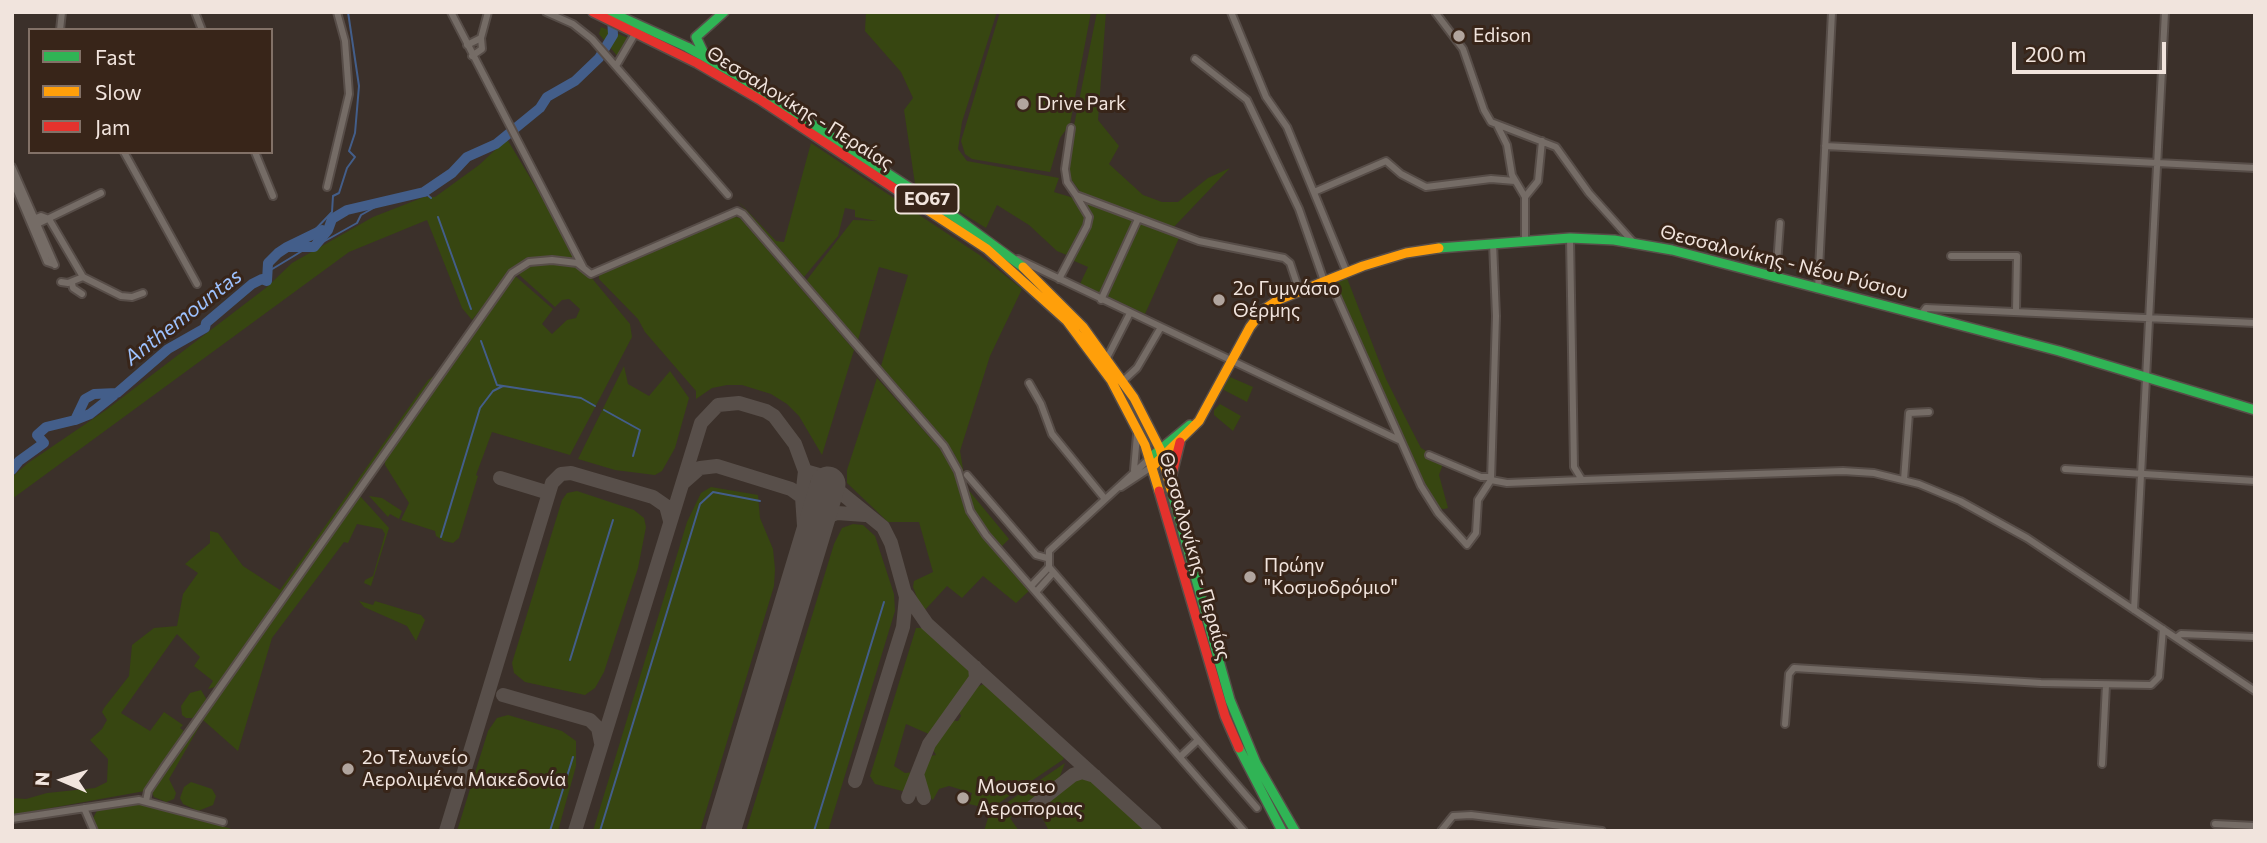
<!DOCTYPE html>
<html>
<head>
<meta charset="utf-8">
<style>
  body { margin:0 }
  #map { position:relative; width:2267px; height:843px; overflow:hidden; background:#3b302a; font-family:Commissioner,sans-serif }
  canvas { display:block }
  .frame { position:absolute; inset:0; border:14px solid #f1e4dd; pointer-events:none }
  .legend { position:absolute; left:28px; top:28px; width:245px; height:126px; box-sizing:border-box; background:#382519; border:2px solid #827167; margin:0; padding:9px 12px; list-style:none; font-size:21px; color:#f1e4dd }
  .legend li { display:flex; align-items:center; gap:14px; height:35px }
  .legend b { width:35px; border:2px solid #827167 }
  .north { position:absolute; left:28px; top:745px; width:70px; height:70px; -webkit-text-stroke:5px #382519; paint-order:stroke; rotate:273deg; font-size:19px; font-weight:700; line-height:28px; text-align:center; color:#f1e4dd }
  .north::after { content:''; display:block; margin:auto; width:24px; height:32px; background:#f1e4dd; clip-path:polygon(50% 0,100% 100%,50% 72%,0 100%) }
  .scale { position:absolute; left:2012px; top:42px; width:154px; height:32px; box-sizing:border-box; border:4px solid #f1e4dd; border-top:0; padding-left:9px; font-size:21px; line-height:24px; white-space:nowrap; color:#f1e4dd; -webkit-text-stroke:5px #382519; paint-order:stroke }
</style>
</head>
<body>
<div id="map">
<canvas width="2267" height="843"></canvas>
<div class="frame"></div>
<ul class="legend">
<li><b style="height:9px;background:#30b455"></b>Fast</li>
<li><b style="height:9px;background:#ff9f0a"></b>Slow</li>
<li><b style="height:9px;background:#e5322d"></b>Jam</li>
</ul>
<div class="north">N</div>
<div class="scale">200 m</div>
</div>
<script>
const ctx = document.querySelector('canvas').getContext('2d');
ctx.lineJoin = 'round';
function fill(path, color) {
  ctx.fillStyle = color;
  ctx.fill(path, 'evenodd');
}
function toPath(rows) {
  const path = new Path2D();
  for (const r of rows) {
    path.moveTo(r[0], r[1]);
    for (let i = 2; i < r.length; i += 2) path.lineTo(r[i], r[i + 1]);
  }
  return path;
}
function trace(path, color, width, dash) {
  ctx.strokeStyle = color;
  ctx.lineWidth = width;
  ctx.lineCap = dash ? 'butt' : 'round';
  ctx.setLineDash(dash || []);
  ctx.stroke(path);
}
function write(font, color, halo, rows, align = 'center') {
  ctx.font = font + ' Commissioner,sans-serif';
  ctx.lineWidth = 6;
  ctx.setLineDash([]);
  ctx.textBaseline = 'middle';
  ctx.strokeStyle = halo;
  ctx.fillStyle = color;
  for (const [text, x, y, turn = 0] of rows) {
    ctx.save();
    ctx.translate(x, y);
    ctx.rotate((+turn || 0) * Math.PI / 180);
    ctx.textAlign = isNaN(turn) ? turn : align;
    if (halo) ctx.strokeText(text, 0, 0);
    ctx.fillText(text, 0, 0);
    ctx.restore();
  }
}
fill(toPath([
  [866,12,997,12,962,122,958,149,967,161,1059,178,1054,192,1077,199,1087,217,1086,225,1069,256,1057,251,1029,225,997,205,986,228,915,184,904,110,913,98,901,72,865,31],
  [1000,12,1091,12,1070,124,1060,138,1050,172,972,159,965,154,961,141],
  [1097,12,1106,12,1098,120,1119,146,1109,164,1143,195,1162,202,1178,202,1208,178,1230,168,1171,230,1085,198,1070,178,1069,150],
  [601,27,628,38,619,58,599,34],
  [507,139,577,256,575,260,538,258,516,266,472,320,462,308,427,220,349,252,12,499,12,477,28,463,106,410,267,287,292,263,373,217,424,197,435,197,479,165],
  [811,143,981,256,1022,289,990,356,960,451,966,487,1009,539,1000,548,979,524,967,497,955,455,881,366,908,275,879,267,858,340,806,281,853,220,877,221,855,217,855,210,845,208,838,236,804,277,737,200,776,241,784,242],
  [1083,201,1137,221,1102,294,1080,284,1088,267,1072,260,1091,216],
  [731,216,740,218,854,350,822,455,799,416,787,404,771,394,742,385,727,385,712,388,696,399,696,391,645,332,638,319,599,279,599,274],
  [1141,221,1179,238,1145,314,1107,296],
  [543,262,563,263,585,270,630,324,632,337,570,455,492,432,476,475,478,476,459,538,453,543,444,541,436,536,435,531,401,520,409,503,385,465,385,458,513,274,553,309,542,324,552,334,567,320,576,318,580,309,569,299,562,300,555,307,516,272],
  [1347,278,1386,379,1405,417,1421,448,1426,451,1426,457,1443,464,1439,475,1448,508,1444,509,1437,508,1422,482,1336,290,1336,283],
  [624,366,628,384,649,396,670,371,689,398,675,448,662,471,655,475,615,470,578,459],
  [441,371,219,686,208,689,213,681,194,666,200,657,177,634,121,713,150,731,164,712,183,725,180,728,185,732,145,791,12,815,12,798,26,799,47,793,95,788,107,782,108,759,90,740,102,729,107,720,102,712,104,708,129,676,132,645,154,628,177,626,183,594,198,573,185,564,210,543,210,531,218,533,243,566,280,590,428,380],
  [1230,377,1253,387,1247,402,1222,389],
  [877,378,950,460,958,476,968,514,1030,590,1016,603,983,576,962,598,947,586,924,611,921,608,913,587,914,581,933,572,919,522,888,522,847,483,847,470],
  [1220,404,1241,416,1233,431,1214,415,1214,410],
  [711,487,758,495,760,518,773,549,775,569,774,586,700,831,593,831,687,522,701,493],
  [577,491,634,510,644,518,646,527,638,568,604,672,595,688,585,695,525,682,514,673,512,663,562,500,567,493],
  [360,496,389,528,371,586,364,583,365,580,373,576,385,534,382,529,357,524,348,543,344,542,272,638,238,751,203,720,169,779,176,793,174,799,166,802,154,797,151,791],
  [369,496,382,498,402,511,399,519,390,514,388,517],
  [853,524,863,525,875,536,894,594,895,611,828,831,746,831,834,544,842,528],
  [359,601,373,605,375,601,421,615,425,620,416,641,407,626,364,607],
  [916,628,924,628,974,672,931,735,906,724,894,766,905,773,915,772,906,792,875,784,870,776],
  [986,683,1058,748,1064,759,990,809,969,804,972,793,949,786,939,789,933,800,927,794,921,776,928,756,936,755,932,748,948,720,958,721,961,716,957,707,968,691],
  [201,690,207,700,197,718,186,718,182,715,181,706,190,693],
  [508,715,562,731,576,741,576,766,558,831,457,831,488,731,497,718],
  [1065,763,1058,781,1010,818,1019,831,984,831,988,818,996,810],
  [1080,777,1096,782,1149,831,1049,831,1042,817,1047,801],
  [191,782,212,789,216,796,213,805,198,811,183,804,180,798,184,787],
  [141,804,156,806,238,831,99,831,93,818,98,809]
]), '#374611');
trace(toPath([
  [424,192,431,198],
  [438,217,471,309],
  [310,235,332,212,333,196,339,193,347,168,355,157,349,151,355,133,359,86,348,12],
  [314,247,357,223,361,215,386,201],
  [269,271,307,248],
  [481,341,497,385,581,398,595,406],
  [604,410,640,430,633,456],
  [441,537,480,408,493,391,503,386],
  [570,660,613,520],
  [550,831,573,757],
  [600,831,700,504,713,492,760,501],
  [814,831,884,602]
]), '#435e8a', 2);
trace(toPath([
  [287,247,322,230],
  [75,420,90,414,114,395],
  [12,470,19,461,44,443,37,435,46,427,75,420,85,399,94,394,117,393,168,349,205,328,206,323,252,284,262,279,267,281,268,263,278,253,287,247,314,247,328,230,332,219,347,210,424,192,452,173,467,157,496,144,540,108,547,97,575,81,599,58,613,35,612,16]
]), '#435e8a', 10);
trace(toPath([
  [805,471,819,475,883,527,891,543,906,597,903,627,855,781],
  [500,478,549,493],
  [683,483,700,468,717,466,791,489,802,497],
  [814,530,824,518,837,513,865,515],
  [907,595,927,624,1155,831],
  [503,695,590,720,598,728,601,743],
  [917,774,924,798],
  [908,797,929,744,976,678,975,667],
  [1031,808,1073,775,1082,772,1095,776],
  [446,831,552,483,561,474,571,473,653,497,666,506,670,521],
  [575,831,701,423,718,405,739,403,766,411,774,416,795,444,805,471,802,497,805,540,802,569]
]), '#584f4a', 14);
trace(toPath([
  [723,831,828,484]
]), '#584f4a', 35);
const street = toPath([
  [195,12,202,30],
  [451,12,583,267],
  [546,12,573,24,592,39,728,195],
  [1231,12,1266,97,1287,127,1347,273],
  [1435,12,1463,49,1484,110,1491,122,1556,147,1589,193,1634,243],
  [60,30,62,12],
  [467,45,481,38,488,12],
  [472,56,482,49,481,38],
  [1195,59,1247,100,1299,209,1324,281],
  [616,66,636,32],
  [1498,127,1507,145,1512,175,1525,197,1525,242],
  [1071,128,1065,169,1067,182,1076,195,1199,241,1284,258,1290,263,1299,290],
  [1825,146,2255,168],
  [124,152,197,284],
  [255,152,273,196],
  [12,167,55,265],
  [12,179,47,262,53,264],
  [327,187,349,94,345,41,337,12],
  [1314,192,1386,161,1401,174,1426,187,1491,179,1515,181],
  [1525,197,1538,181,1542,141],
  [34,219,41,216,49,219,83,277],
  [37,224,101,193],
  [1570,238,1574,467,1582,480,1843,471,1874,473,1919,484,1960,501,2027,538,2255,691],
  [1951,256,2017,256,2016,311],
  [1018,259,1399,440],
  [1776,278,1780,223],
  [1059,279,1087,226,1089,217,1077,197],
  [1329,279,1421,486,1438,513,1467,545,1476,533,1478,500,1491,480,1496,316,1493,243],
  [61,282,68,283,83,277,121,296,132,297,143,293],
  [72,283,73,288,82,294],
  [1818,289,1832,12],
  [1101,300,1138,219],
  [1921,315,1926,308,2255,323],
  [1107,358,1130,313],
  [1123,381,1137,368,1161,327],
  [1029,383,1041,404,1052,434,1105,499],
  [1429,455,1481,477,1490,477],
  [1150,458,1049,551,1049,567,1257,808],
  [2065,469,2255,481],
  [1134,470,1137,435],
  [967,475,1036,555,1047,558],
  [1491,480,1507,483,1582,480],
  [1904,480,1909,413,1929,412],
  [1121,487,1153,466],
  [1031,586,1049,567],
  [1036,592,1053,573],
  [2134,610,2165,12],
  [2176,638,2181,634,2255,637],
  [1785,724,1789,674,1794,668,2041,683,2151,685,2159,677,2163,629],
  [1180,757,1197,741],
  [2102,764,2106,685],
  [146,801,148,791,165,766,512,273,529,262,552,260,577,263,591,274,737,211,743,214,944,446,958,471,970,511,986,535,1244,831],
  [84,808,94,831],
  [12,819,139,800,223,822],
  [2215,824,2255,826],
  [1441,831,1453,816,1471,815,1602,831]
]);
const fast = toPath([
  [610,12,687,47,740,77,956,218,1023,267],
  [705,56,696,37,724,12],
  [1439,248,1570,238,1614,240,1672,250,2059,351,2255,410],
  [1150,458,1190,425],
  [1171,490,1230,700,1256,763,1295,831],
  [1239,748,1282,831]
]);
const slow = toPath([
  [906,196,987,249,1067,321,1111,380,1145,445,1159,491],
  [1023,267,1083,327,1134,398,1160,449,1171,490],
  [1153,466,1199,421,1250,327,1263,310,1278,300,1363,266,1406,253,1439,248]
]);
const jam = toPath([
  [593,12,697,63,759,99,906,196],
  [1171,478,1180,442],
  [1159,491,1225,716,1239,748]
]);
trace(street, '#574d48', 10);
trace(fast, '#574d48', 12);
trace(slow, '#574d48', 12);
trace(jam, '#574d48', 12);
trace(street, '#756c66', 6);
trace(fast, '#30b455', 9);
trace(slow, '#ff9f0a', 9);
trace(jam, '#e5322d', 9);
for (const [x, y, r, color] of [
  [1459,36,7,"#b1a59e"],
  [1023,104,7,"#b1a59e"],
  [1219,300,7,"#b1a59e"],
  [1250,577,7,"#b1a59e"],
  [348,769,7,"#b1a59e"],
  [963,798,7,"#b1a59e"]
]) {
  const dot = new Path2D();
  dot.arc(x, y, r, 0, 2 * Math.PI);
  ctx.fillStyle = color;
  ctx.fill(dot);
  trace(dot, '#382519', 2.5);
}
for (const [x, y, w] of [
  [927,199,63]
]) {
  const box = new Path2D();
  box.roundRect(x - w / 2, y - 14.5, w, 29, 5);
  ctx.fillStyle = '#382519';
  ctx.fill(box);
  trace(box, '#f1e4dd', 2);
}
write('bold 18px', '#f1e4dd', null, [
  ["ΕΟ67",927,199]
]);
write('19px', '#f1e4dd', '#382519', [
  ["Edison",1473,36],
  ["Drive Park",1037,104],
  ["2ο Γυμνάσιο",1233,289],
  ["Θέρμης",1233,311],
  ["Πρώην",1264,566],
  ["\"Κοσμοδρόμιο\"",1264,588],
  ["2ο Τελωνείο",362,758],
  ["Αερολιμένα Μακεδονία",362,780],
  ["Μουσειο",977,787],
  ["Αεροποριας",977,809]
], 'left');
write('19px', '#f1e4dd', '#382519', [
  ["Θεσσαλονίκης - Περαίας",800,108,32],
  ["Θεσσαλονίκης - Νέου Ρύσιου",1784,262,14],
  ["Θεσσαλονίκης - Περαίας",1195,556,74]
]);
write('italic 21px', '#9dc1fd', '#382519', [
  ["Anthemountas",183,317,-38]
]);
</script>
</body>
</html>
